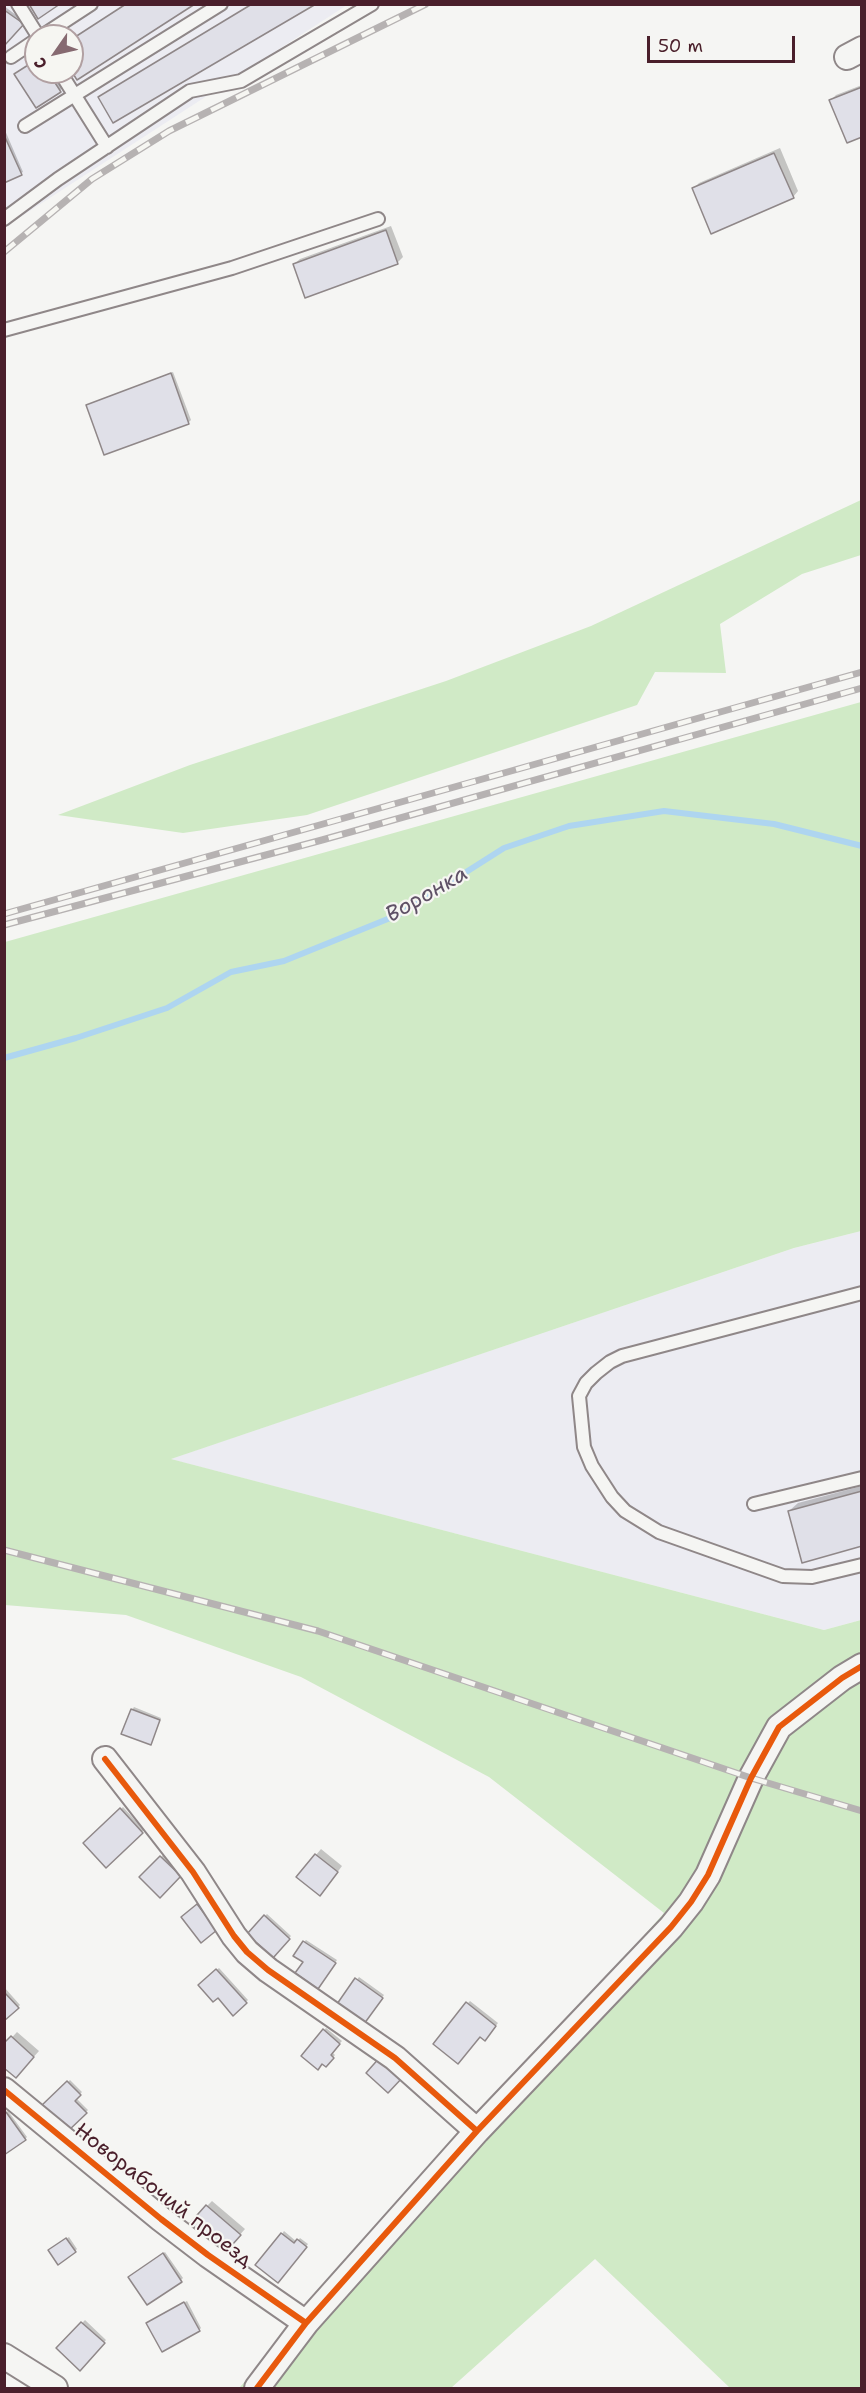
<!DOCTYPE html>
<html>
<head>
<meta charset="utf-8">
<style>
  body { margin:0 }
  #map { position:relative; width:866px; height:2393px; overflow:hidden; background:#f5f5f3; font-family:"Shantell Sans",sans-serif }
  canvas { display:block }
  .frame { position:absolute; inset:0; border:6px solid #4a1f2b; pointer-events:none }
  .north { position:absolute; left:24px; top:24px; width:60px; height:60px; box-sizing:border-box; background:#f6f6f2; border:2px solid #b1a0a2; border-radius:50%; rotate:236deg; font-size:16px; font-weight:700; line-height:24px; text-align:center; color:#4a1f2b }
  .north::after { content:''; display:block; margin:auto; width:21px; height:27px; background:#866a71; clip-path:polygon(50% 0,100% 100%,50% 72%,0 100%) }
  .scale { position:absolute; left:647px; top:36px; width:148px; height:27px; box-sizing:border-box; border:3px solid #4a1f2b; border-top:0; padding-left:8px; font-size:18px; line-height:21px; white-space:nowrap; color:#4a1f2b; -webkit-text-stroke:4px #f6f6f2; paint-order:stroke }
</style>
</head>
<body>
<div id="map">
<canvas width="866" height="2393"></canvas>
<div class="frame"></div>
<div class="north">С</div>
<div class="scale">50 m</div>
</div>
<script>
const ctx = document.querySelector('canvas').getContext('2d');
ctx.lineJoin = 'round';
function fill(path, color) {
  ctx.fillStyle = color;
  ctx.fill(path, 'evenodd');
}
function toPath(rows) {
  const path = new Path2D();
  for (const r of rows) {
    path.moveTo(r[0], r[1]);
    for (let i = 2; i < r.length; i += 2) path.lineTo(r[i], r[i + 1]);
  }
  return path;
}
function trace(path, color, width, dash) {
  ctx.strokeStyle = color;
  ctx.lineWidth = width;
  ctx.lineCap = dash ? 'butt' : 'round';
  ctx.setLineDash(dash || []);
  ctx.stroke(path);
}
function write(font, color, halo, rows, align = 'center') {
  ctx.font = font + ' "Shantell Sans",sans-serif';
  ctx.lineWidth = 4.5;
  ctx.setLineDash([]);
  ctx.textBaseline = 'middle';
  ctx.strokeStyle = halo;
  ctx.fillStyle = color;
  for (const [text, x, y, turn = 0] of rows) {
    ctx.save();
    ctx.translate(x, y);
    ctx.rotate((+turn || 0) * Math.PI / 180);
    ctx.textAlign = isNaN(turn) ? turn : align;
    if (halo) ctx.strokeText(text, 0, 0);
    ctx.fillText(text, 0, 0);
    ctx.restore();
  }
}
fill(toPath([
  [5,5,347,5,5,227],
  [36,36,72,36,72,72,36,72],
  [861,1231,861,1620,824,1630,170,1459,794,1248]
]), '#ececf2');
fill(toPath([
  [861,500,861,555,802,574,720,624,726,673,655,672,637,705,307,815,183,833,58,815,190,765,446,681,591,626],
  [861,702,861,1231,794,1248,171,1459,824,1630,861,1620,861,2388,730,2388,595,2259,451,2388,239,2388,327,2294,664,1913,489,1777,301,1677,126,1615,5,1605,5,942]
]), '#d0eac6');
fill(toPath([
  [4,6,24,21,4,44],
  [36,60,36,72,52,72,62,88,60,91,16,74],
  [862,85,862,136,831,100,836,95],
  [4,128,23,172,4,182],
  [780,148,798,191,793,197,693,189,699,183],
  [391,226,403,257,397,263,294,264,300,259],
  [173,372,191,420,188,423,87,405],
  [862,1486,862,1545,789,1511,798,1503],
  [134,1707,161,1718,151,1743,132,1710],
  [123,1807,144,1830,106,1865,85,1843],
  [321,1849,342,1866,325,1889,316,1855],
  [163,1855,182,1873,160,1896,141,1877],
  [200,1903,218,1927,185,1915],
  [267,1914,291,1936,273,1956,249,1933],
  [306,1940,337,1960,320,1985,304,1942],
  [219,1968,248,2000,233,2013,218,1996,200,1985],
  [359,1977,384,1995,366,2020,339,2004],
  [4,1987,20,2005,4,2019],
  [470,2001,498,2023,485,2039,480,2035,468,2003],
  [326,2028,342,2041,332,2052,335,2055,326,2065,303,2056],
  [17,2032,39,2051,21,2071,4,2046],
  [70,2080,82,2092,76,2098,88,2110,67,2130,44,2106],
  [8,2111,27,2137,25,2139,4,2114],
  [212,2201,245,2229,230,2246,207,2206],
  [284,2231,297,2242,300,2238,308,2244,280,2279,282,2234],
  [69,2237,77,2249,75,2251,52,2248],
  [165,2252,183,2278,181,2280,132,2275],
  [187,2301,201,2328,199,2330,150,2321],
  [85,2320,106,2340,80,2369,59,2348]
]), '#0003');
trace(toPath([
  [4,1058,76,1038,167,1008,231,972,284,961,400,914,504,848,569,826,664,811,774,824,862,846]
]), '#aed5f0', 6);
const building = toPath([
  [29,4,60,4,38,19,29,4],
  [126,4,195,4,77,80,72,72,72,39,126,4],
  [252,4,316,4,113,123,98,97,252,4],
  [4,10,24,24,4,46,4,10],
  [36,60,36,72,48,72,61,92,36,108,14,74,36,60],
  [862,87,862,137,847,143,829,100,862,87],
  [4,135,22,175,4,183,4,135],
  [774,153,794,198,711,234,692,188,774,153],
  [386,230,398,264,305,298,293,264,386,230],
  [171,373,189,424,104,455,86,405,171,373],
  [862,1491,862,1546,802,1563,788,1511,862,1491],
  [131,1709,160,1720,151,1745,121,1734,131,1709],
  [120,1808,143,1833,106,1868,83,1843,120,1808],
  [315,1854,338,1872,320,1896,296,1877,315,1854],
  [160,1856,181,1876,160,1898,139,1877,160,1856],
  [197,1904,217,1930,201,1943,181,1917,197,1904],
  [264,1915,290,1939,273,1958,247,1934,264,1915],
  [303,1941,336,1963,318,1989,295,1973,303,1962,293,1956,303,1941],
  [216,1969,247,2003,233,2016,218,1998,213,2002,198,1985,216,1969],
  [355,1978,383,1998,364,2024,337,2004,355,1978],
  [4,1992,19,2008,4,2021,4,1992],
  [466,2002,496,2026,485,2041,480,2037,458,2064,433,2044,466,2002],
  [323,2029,340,2044,331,2055,334,2058,326,2067,322,2064,318,2070,301,2056,323,2029],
  [11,2036,34,2057,16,2078,4,2068,4,2043,11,2036],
  [381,2056,403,2077,388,2093,366,2073,381,2056],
  [67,2081,81,2095,75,2101,87,2113,67,2132,41,2106,67,2081],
  [6,2112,26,2140,4,2155,4,2113,6,2112],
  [206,2205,241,2235,224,2254,190,2223,206,2205],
  [281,2233,294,2243,297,2239,307,2247,278,2283,255,2265,281,2233],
  [66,2238,76,2252,58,2265,48,2250,66,2238],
  [163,2253,182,2282,147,2305,128,2277,163,2253],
  [184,2302,200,2331,162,2352,146,2323,184,2302],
  [81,2322,105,2343,80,2371,56,2348,81,2322]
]);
fill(building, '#e0e0e8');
trace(building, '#8f8788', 1.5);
const service = toPath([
  [18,4,38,36],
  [42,36,91,4],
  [11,57,36,40],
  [60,72,107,147],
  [25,126,221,4],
  [4,219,58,179,190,91,241,81,372,4],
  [4,330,232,268,378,219],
  [862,1293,622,1356,610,1362,596,1373,586,1383,579,1396,584,1447,592,1466,612,1497,625,1511,659,1532,783,1576,812,1577,862,1565],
  [754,1504,862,1478]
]);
const minor = toPath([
  [847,57,862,49],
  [105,1759,193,1872,234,1936,247,1952,268,1970,395,2058,477,2131],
  [4,2090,161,2219,208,2255,306,2323],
  [4,2356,55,2388],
  [257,2388,306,2323,477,2131,671,1927,691,1902,708,1875,751,1778,779,1727,842,1678,862,1666]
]);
trace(service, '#8f8788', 16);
trace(minor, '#8f8788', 28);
trace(service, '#f5f5f3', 12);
trace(minor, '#f5f5f3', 24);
const rail = toPath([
  [4,252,92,179,169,131,426,4],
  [4,914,862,672],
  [4,925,322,840,862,688],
  [4,1550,318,1631,751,1778,862,1811]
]);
trace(rail, '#b6b2b2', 7);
trace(rail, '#f6f6f2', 4.5, [14]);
trace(toPath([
  [105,1759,193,1872,234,1936,247,1952,268,1970,395,2058,477,2131],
  [4,2090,161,2219,208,2255,306,2323],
  [257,2388,306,2323,477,2131,671,1927,691,1902,708,1875,751,1778,779,1727,842,1678,862,1666]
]), '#e8590c', 6);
write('21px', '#4a1f2b', '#f6f6f2', [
  ["Новорабочий проезд",163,2196,38]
]);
write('italic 22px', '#5f5166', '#f6f6f2', [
  ["Воронка",427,895,-30]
]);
</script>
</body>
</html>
